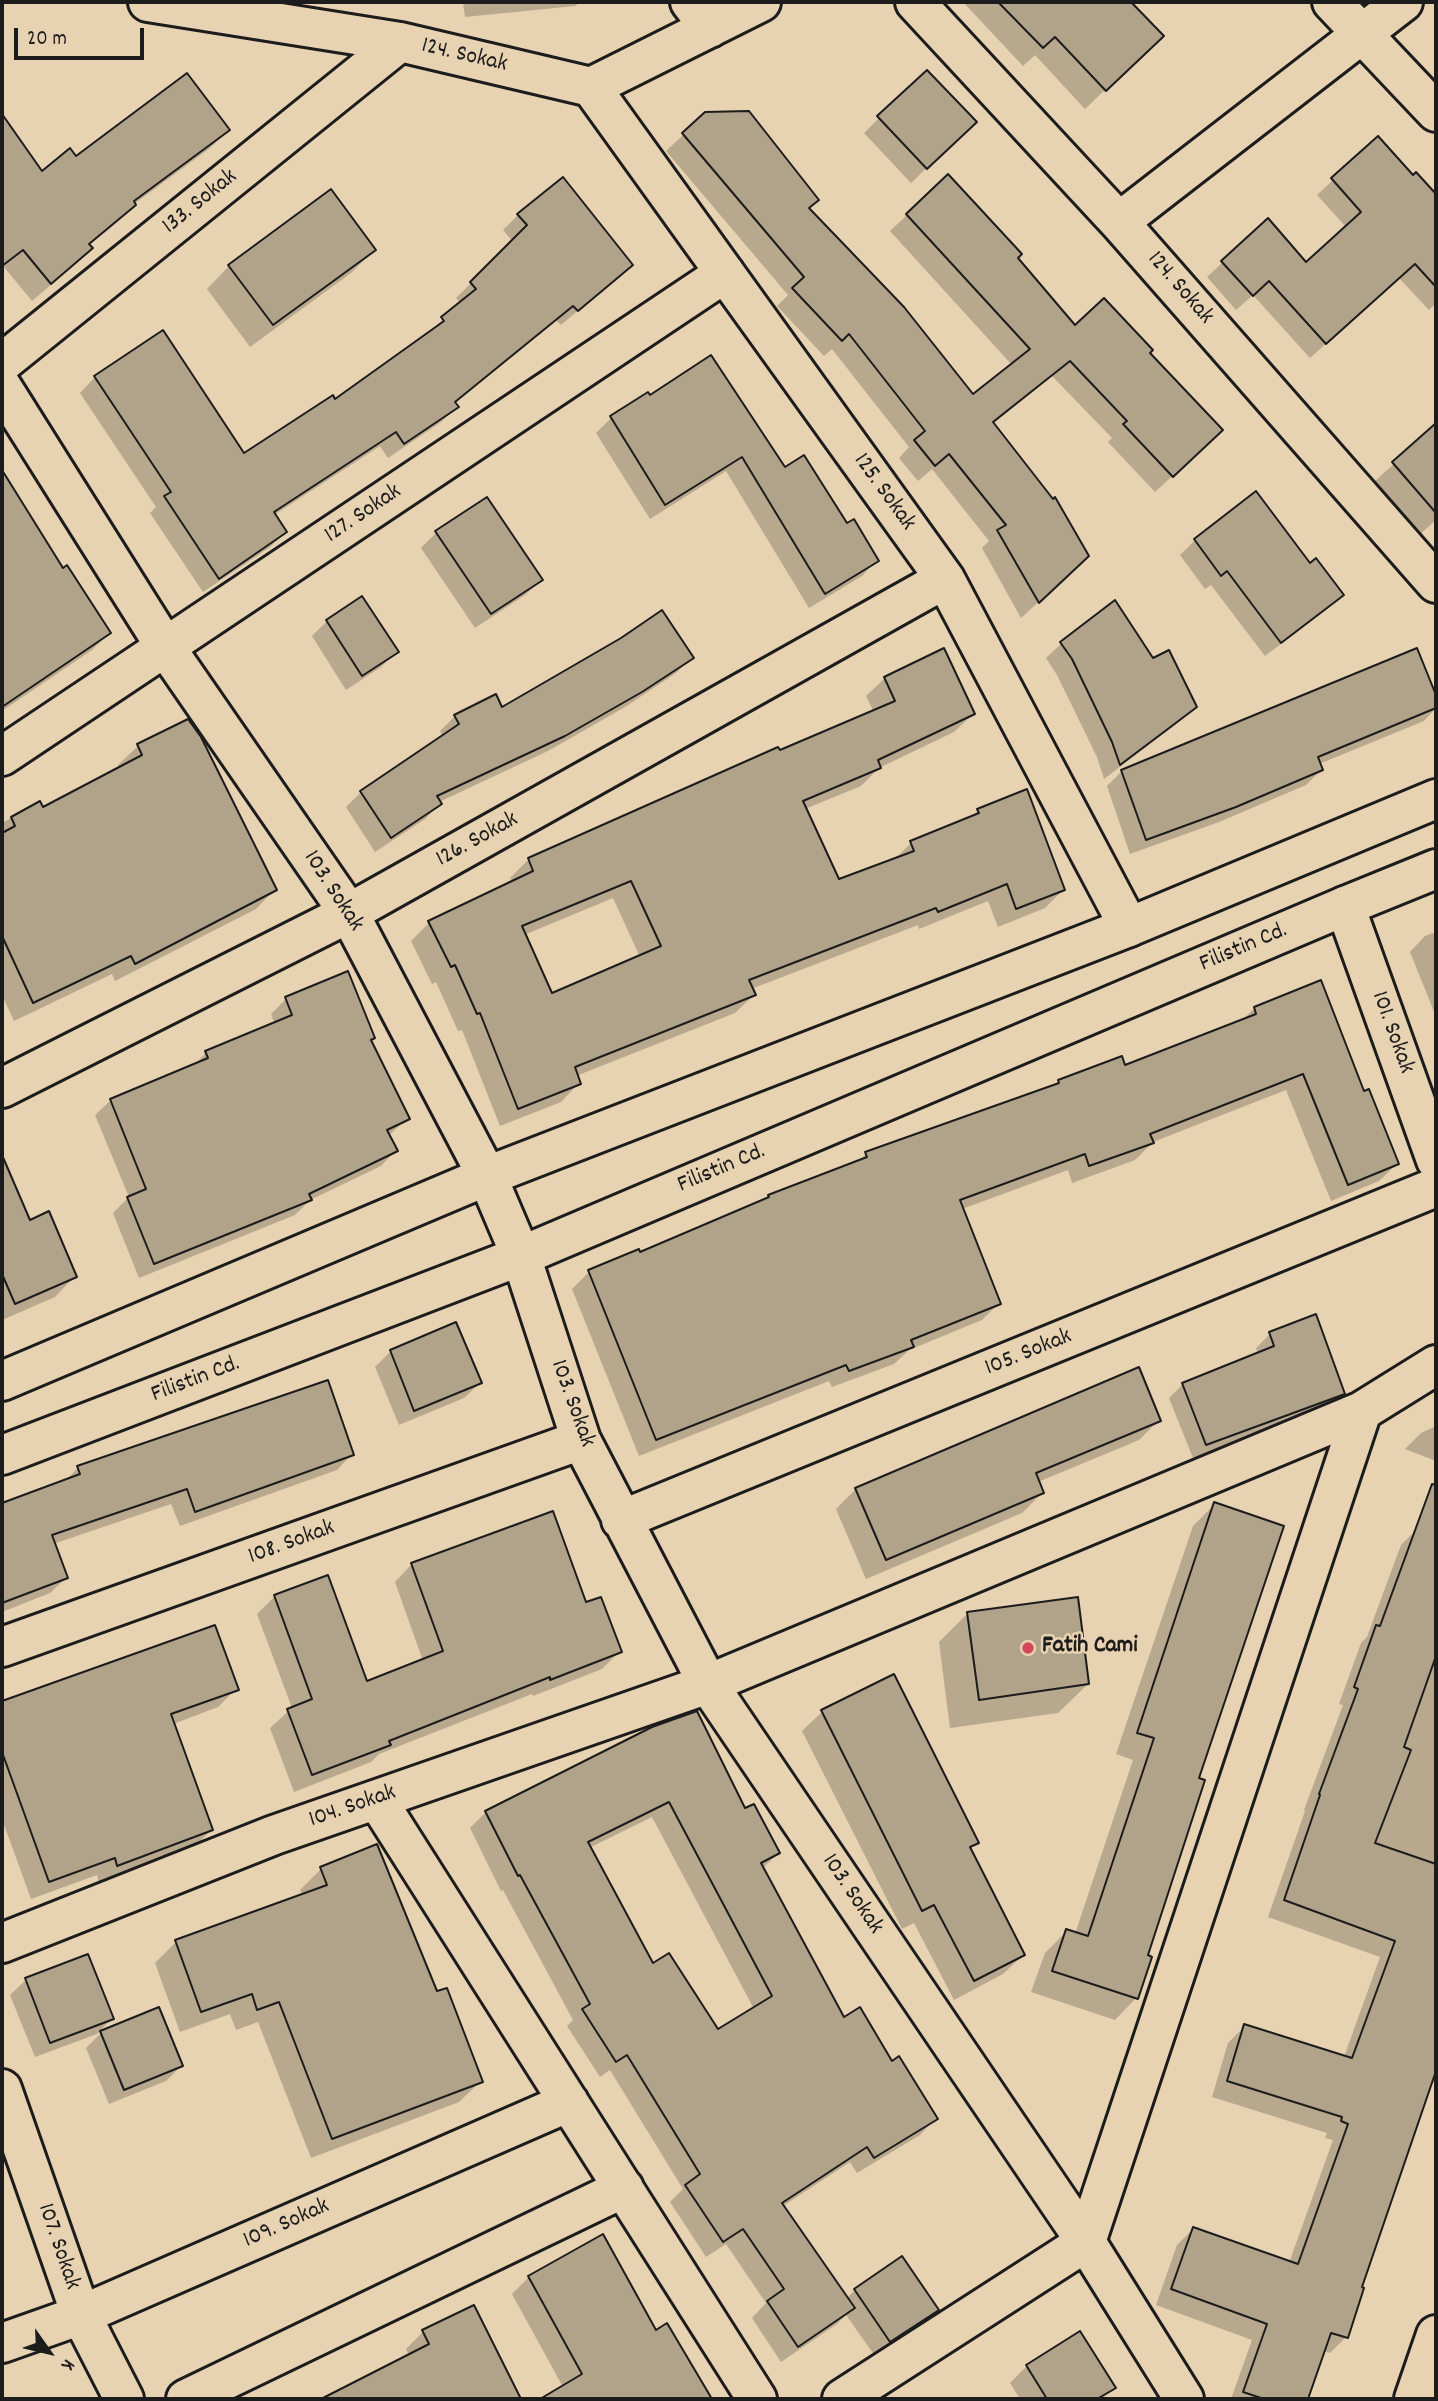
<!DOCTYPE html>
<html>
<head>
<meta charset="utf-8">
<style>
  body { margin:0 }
  #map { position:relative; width:1438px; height:2401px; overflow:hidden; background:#e7d2b1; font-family:Dekko,sans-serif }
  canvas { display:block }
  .frame { position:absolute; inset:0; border:4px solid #1c1c1c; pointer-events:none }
  .north { position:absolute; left:14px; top:2317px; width:70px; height:70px; -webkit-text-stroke:5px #e7d2b1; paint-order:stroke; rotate:124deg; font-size:19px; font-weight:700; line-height:28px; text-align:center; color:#1c1c1c }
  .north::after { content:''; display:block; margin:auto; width:24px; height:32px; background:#1c1c1c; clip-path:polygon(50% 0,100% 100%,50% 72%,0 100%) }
  .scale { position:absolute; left:14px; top:28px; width:130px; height:32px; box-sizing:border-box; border:4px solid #1c1c1c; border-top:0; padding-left:9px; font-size:21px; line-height:24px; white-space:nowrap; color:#1c1c1c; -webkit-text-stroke:5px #e7d2b1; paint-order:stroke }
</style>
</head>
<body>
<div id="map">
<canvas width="1438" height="2401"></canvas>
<div class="frame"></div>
<div class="north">K</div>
<div class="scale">20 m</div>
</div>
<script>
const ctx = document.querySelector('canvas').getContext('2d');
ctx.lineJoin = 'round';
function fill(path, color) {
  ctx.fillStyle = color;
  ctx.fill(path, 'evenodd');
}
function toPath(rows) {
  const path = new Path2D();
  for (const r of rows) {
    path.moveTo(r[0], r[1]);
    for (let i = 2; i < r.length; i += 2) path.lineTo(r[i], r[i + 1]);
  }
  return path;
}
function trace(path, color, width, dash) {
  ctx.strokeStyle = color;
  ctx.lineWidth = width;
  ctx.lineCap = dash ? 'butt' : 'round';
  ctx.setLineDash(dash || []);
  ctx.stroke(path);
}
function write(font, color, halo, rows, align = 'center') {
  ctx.font = font + ' Dekko,sans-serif';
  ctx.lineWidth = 5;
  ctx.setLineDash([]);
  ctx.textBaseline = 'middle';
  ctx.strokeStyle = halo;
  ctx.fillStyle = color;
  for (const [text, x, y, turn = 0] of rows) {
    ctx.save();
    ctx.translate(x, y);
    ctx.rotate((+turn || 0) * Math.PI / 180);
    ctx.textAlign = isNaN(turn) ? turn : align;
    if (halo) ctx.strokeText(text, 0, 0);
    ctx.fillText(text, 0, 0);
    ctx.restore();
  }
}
fill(toPath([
  [463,2,581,2,575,6,465,17],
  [963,2,1129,2,1161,36,1085,109,1035,55,1023,66],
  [706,114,817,200,808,209,973,396,1012,365,890,231,907,215,1016,258,1074,327,1148,353,1204,447,1155,492,1108,442,1112,438,1052,376,993,424,1070,573,1021,618,982,548,989,541,932,469,918,481,899,458,909,447,832,349,824,356,777,306,788,295,666,151],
  [2,117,42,173,76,158,228,130,210,148,134,204,116,223,89,245,91,248,73,266,32,301,4,267,2,269],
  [879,118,959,137,911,183,864,133],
  [1378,138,1412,178,1416,174,1436,197,1436,303,1429,310,1399,278,1310,358,1253,295,1236,310,1207,277,1267,221,1306,264,1346,227,1317,195],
  [518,215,631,265,561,325,556,320,454,403,457,407,441,422,388,458,380,446,274,515,285,532,270,547,203,592,150,513,156,507,80,393,95,377,244,456,334,401,427,334,461,303,456,298,513,242,503,230],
  [374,250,351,273,250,347,207,289,229,266],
  [647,395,785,469,847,525,877,560,862,576,809,608,726,471,650,519,596,433,611,418],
  [1436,426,1436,520,1419,535,1374,482],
  [2,474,63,570,109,633,92,650,2,711],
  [436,533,541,580,525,595,475,628,421,548],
  [1195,540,1309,565,1341,595,1326,610,1265,656,1211,585,1205,589,1180,555],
  [327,621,396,652,381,667,346,690,312,636],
  [1062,643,1152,660,1195,706,1179,722,1104,779,1097,757,1057,675,1046,658],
  [1416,650,1436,700,1436,708,1424,721,1319,764,1321,770,1306,785,1219,822,1130,854,1107,786,1122,771],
  [691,658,676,673,625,707,548,751,439,802,440,804,425,819,375,852,346,807,361,792,443,737,440,731,455,716,501,709],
  [885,678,973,714,954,732,879,768,861,786,805,809,838,882,893,861,911,843,970,819,978,810,1063,890,1045,908,998,927,988,901,919,929,918,925,751,989,754,995,735,1013,576,1076,579,1083,561,1102,500,1126,462,1030,458,1031,436,982,432,984,411,941,429,923,513,883,510,878,529,859,874,712,866,696],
  [613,898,640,957,551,995,524,935],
  [188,721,275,889,256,909,115,981,112,974,14,1021,2,995,2,823,39,803,43,809,120,769,118,765,138,746],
  [1436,932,1436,1014,1435,1014,1410,952,1425,936],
  [286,999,369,1041,408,1118,388,1136,396,1150,381,1166,310,1200,295,1215,139,1278,113,1213,129,1197,95,1115,111,1100,193,1066,206,1053,275,1024,271,1014],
  [1255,1008,1363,1094,1397,1164,1379,1181,1331,1201,1286,1090,1153,1142,1135,1160,1072,1183,1068,1170,962,1209,999,1303,982,1320,909,1350,894,1364,832,1387,829,1381,639,1456,572,1289,589,1272,639,1254,764,1201,769,1196,858,1162,866,1154,1054,1086,1059,1081,1124,1067,1241,1021],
  [2,1159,29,1222,75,1276,55,1297,2,1320],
  [1315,1317,1343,1393,1329,1407,1193,1458,1169,1398,1183,1384,1258,1354,1256,1348,1270,1334],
  [391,1351,480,1383,464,1398,399,1425,375,1367],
  [1159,1420,1139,1440,1038,1482,1042,1493,1022,1513,866,1579,836,1509,856,1489],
  [1436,1426,1436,1461,1405,1449,1421,1433],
  [352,1454,337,1470,180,1526,171,1504,53,1544,66,1578,50,1593,2,1612,2,1504,65,1481,78,1468],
  [1215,1504,1197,1779,1146,1956,1136,1998,1115,2020,1031,1992,1045,1953,1067,1931,1075,1934,1133,1760,1116,1754,1193,1526],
  [1417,1529,1436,1536,1436,2053,1391,2194,1394,2195,1360,2289,1346,2337,1330,2353,1323,2351,1306,2399,1231,2399,1252,2340,1156,2305,1177,2245,1193,2229,1289,2263,1333,2140,1325,2138,1327,2133,1212,2097,1228,2043,1245,2026,1344,2057,1380,1957,1268,1917,1305,1811,1304,1810,1343,1705,1339,1704,1361,1643,1367,1637,1401,1545],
  [412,1564,585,1605,620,1651,602,1669,533,1696,532,1694,379,1754,371,1762,294,1792,270,1728,292,1708,257,1614,275,1596,366,1683,423,1661,395,1582],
  [968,1613,1088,1684,1058,1713,950,1728,939,1642],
  [214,1628,236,1689,218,1707,173,1724,211,1830,193,1848,99,1883,97,1875,31,1899,2,1819,2,1703],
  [822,1712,977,1842,969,1850,1023,1955,1003,1974,954,2000,914,1923,902,1929,802,1731],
  [653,1728,745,1810,778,1853,763,1868,843,2019,891,2063,936,2118,920,2135,857,2173,850,2162,783,2206,846,2299,855,2290,901,2259,937,2310,922,2325,875,2356,846,2315,837,2324,781,2362,752,2318,766,2303,726,2244,706,2257,670,2202,683,2189,610,2070,600,2077,567,2026,573,2020,503,1890,501,1891,470,1828,486,1812],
  [652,1817,754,2009,718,2031,653,1966,589,1848],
  [321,1869,436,1993,481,2081,459,2102,311,2158,258,2022,236,2030,230,2014,180,2032,155,1963,176,1942,303,1896,300,1890],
  [87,1956,112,2018,97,2034,35,2057,10,1995,26,1980],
  [101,2033,181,2066,166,2081,109,2104,86,2048],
  [529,2277,655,2332,667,2326,710,2399,543,2399,563,2387,512,2294],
  [473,2307,519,2399,325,2399,409,2356,406,2349,423,2332],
  [1027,2366,1114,2387,1104,2397,1106,2399,1020,2399,1010,2383]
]), '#0003');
const building = toPath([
  [998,2,1131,2,1164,36,1106,91,1055,37,1043,48,998,2],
  [927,70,977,122,927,169,877,116,927,70],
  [187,73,230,130,134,201,136,205,89,244,93,248,51,284,23,250,2,266,2,114,42,171,70,148,76,156,187,73],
  [749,111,819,200,809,208,904,307,973,394,1030,349,906,214,948,174,1022,254,1018,258,1075,325,1104,298,1153,350,1150,353,1223,430,1173,477,1123,424,1127,421,1070,361,993,422,1053,499,1055,497,1089,556,1039,603,997,530,1006,525,949,454,935,466,914,440,925,431,849,334,842,341,792,288,804,277,682,133,705,112,749,111],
  [1378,136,1413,175,1416,172,1436,194,1436,287,1415,264,1326,344,1269,281,1253,296,1221,261,1268,218,1306,262,1361,212,1331,178,1378,136],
  [563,177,633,265,578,311,573,306,455,402,459,407,404,444,396,432,274,512,287,532,219,579,164,496,171,492,94,376,163,330,244,453,333,395,335,399,444,321,441,317,476,289,470,282,527,225,517,214,563,177],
  [331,189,376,250,273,325,228,265,331,189],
  [711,355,785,467,804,455,847,523,854,519,879,561,825,594,742,457,665,505,610,416,648,392,650,395,711,355],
  [1436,423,1436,513,1392,462,1436,423],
  [2,470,63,568,67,565,111,633,2,707,2,470],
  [1256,491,1310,563,1316,558,1344,595,1281,643,1227,571,1221,576,1194,539,1256,491],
  [487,497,543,580,491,614,435,531,487,497],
  [362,596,399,652,362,676,326,620,362,596],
  [1115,600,1153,658,1169,650,1197,707,1120,765,1112,742,1072,659,1060,642,1115,600],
  [662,610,694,658,642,692,565,736,437,796,442,804,391,838,360,791,459,724,454,715,496,694,502,707,621,638,662,610],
  [944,648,975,714,878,760,881,768,803,801,839,879,914,851,910,841,979,813,977,809,1027,789,1065,890,1016,909,1007,884,938,912,936,908,749,980,756,995,575,1067,581,1084,518,1109,480,1013,477,1014,455,965,451,967,428,921,533,871,528,858,778,747,780,750,895,701,884,677,944,648],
  [631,881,661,946,552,993,522,926,631,881],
  [1417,648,1436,695,1436,708,1318,757,1323,770,1236,807,1146,840,1121,770,1417,648],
  [188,719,201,737,277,890,135,964,131,956,33,1003,2,936,2,833,15,826,11,817,40,801,43,807,142,755,137,744,188,719],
  [348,971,375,1038,371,1040,410,1119,387,1130,398,1151,309,1194,312,1200,154,1264,127,1197,146,1189,110,1099,208,1058,205,1051,292,1015,285,997,348,971],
  [1321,980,1364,1091,1369,1089,1399,1164,1348,1185,1303,1074,1150,1134,1154,1143,1089,1166,1085,1154,960,1200,1001,1304,911,1340,914,1347,849,1371,846,1365,656,1440,588,1270,639,1249,640,1252,769,1197,768,1195,867,1157,865,1152,1059,1083,1058,1080,1122,1056,1125,1065,1256,1014,1254,1007,1321,980],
  [2,1155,30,1220,49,1211,77,1277,15,1304,2,1274,2,1155],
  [1316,1314,1345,1394,1206,1445,1182,1383,1274,1346,1269,1332,1316,1314],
  [456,1322,482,1383,414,1411,390,1350,456,1322],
  [1139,1367,1161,1421,1036,1473,1044,1493,886,1560,855,1488,1139,1367],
  [328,1380,354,1455,195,1512,187,1489,52,1535,68,1578,2,1603,2,1503,80,1474,77,1466,328,1380],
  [1432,1484,1436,1485,1436,1656,1404,1747,1411,1750,1375,1843,1436,1864,1436,2071,1362,2287,1364,2288,1348,2338,1331,2333,1308,2399,1264,2399,1243,2392,1267,2324,1171,2289,1193,2227,1298,2264,1348,2124,1341,2121,1342,2117,1227,2081,1244,2024,1352,2058,1395,1941,1284,1900,1320,1795,1319,1794,1358,1689,1354,1687,1376,1625,1380,1626,1432,1484],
  [1214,1502,1284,1526,1199,1778,1205,1780,1148,1955,1152,1957,1138,1999,1052,1971,1066,1929,1088,1936,1154,1738,1137,1733,1214,1502],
  [553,1511,586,1602,601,1597,622,1652,550,1680,550,1677,389,1741,391,1745,312,1775,287,1709,312,1699,274,1595,328,1575,367,1681,443,1651,411,1563,553,1511],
  [1078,1597,1089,1684,979,1700,967,1612,1078,1597],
  [215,1625,239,1690,171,1714,213,1830,117,1866,115,1858,49,1882,2,1752,2,1701,215,1625],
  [894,1674,979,1843,970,1847,1025,1955,974,1981,934,1905,922,1911,821,1710,894,1674],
  [697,1711,745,1808,754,1804,780,1853,761,1863,844,2017,860,2007,892,2061,899,2056,938,2119,874,2158,867,2147,782,2203,855,2308,798,2347,767,2301,784,2289,743,2229,723,2242,685,2185,700,2174,627,2055,616,2062,582,2009,590,2004,520,1875,518,1876,485,1811,652,1727,697,1711],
  [669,1802,772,1996,718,2029,669,1953,653,1963,588,1842,669,1802],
  [377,1844,437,1991,447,1988,483,2082,332,2139,279,2002,257,2010,252,1994,201,2012,175,1940,327,1885,320,1867,377,1844],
  [88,1954,114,2019,50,2043,25,1978,88,1954],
  [159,2007,183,2066,124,2090,100,2031,159,2007],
  [603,2234,656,2330,667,2323,712,2399,540,2399,582,2374,528,2276,603,2234],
  [902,2256,939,2310,890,2342,854,2289,902,2256],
  [474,2305,521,2399,321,2399,429,2344,422,2330,474,2305],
  [1080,2331,1116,2388,1097,2399,1047,2399,1026,2365,1080,2331]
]);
fill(building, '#b1a28a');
trace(building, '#1c1c1c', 2);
const minor = toPath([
  [148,2,400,42,591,87,761,2],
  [690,2,710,28],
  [915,2,1119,222,1436,583],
  [1332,2,1436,112],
  [591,87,945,579,1129,927],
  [1119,222,1403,2],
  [2,363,400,42],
  [2,387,166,648,349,913,487,1176,521,1256,581,1440,708,1684,1086,2242,1184,2399],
  [2,756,725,273],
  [1345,906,1436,1160],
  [2,1088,349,913,945,579],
  [621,1520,1436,1187],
  [2,1647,581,1440],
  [377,1800,757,2399],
  [2,1943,274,1835,708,1684,1362,1411,1436,1365],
  [2,2089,81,2315,124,2399],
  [2,2343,81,2315,569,2102],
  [186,2399,624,2188],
  [842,2399,1086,2242,1362,1411]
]);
const secondary = toPath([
  [2,1381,487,1176,1129,927,1436,799],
  [2,1455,521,1256,1345,906,1436,869],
  [1414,2399,1436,2335]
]);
trace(minor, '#1c1c1c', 44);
trace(secondary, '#1c1c1c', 44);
trace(minor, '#e7d2b1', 38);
trace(secondary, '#e7d2b1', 38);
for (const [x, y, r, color] of [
  [1028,1648,7,"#d1495b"]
]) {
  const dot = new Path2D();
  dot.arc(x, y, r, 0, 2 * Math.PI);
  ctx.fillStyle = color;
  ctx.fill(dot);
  trace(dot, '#e7d2b1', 2.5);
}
write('24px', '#1c1c1c', '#e7d2b1', [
  ["124. Sokak",464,57,13],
  ["133. Sokak",201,203,-39],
  ["124. Sokak",1179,289,49],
  ["125. Sokak",883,493,54],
  ["127. Sokak",364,515,-34],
  ["126. Sokak",478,841,-29],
  ["103. Sokak",332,892,57],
  ["Filistin Cd.",1244,949,-23],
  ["101. Sokak",1391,1033,70],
  ["Filistin Cd.",722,1170,-23],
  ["105. Sokak",1029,1354,-22],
  ["Filistin Cd.",196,1381,-21],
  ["103. Sokak",571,1404,70],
  ["108. Sokak",292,1544,-20],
  ["104. Sokak",353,1808,-19],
  ["103. Sokak",851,1895,56],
  ["109. Sokak",287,2225,-24],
  ["107. Sokak",57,2247,71]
]);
write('bold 24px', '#1c1c1c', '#e7d2b1', [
  ["Fatih Cami",1042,1648]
], 'left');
</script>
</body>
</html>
